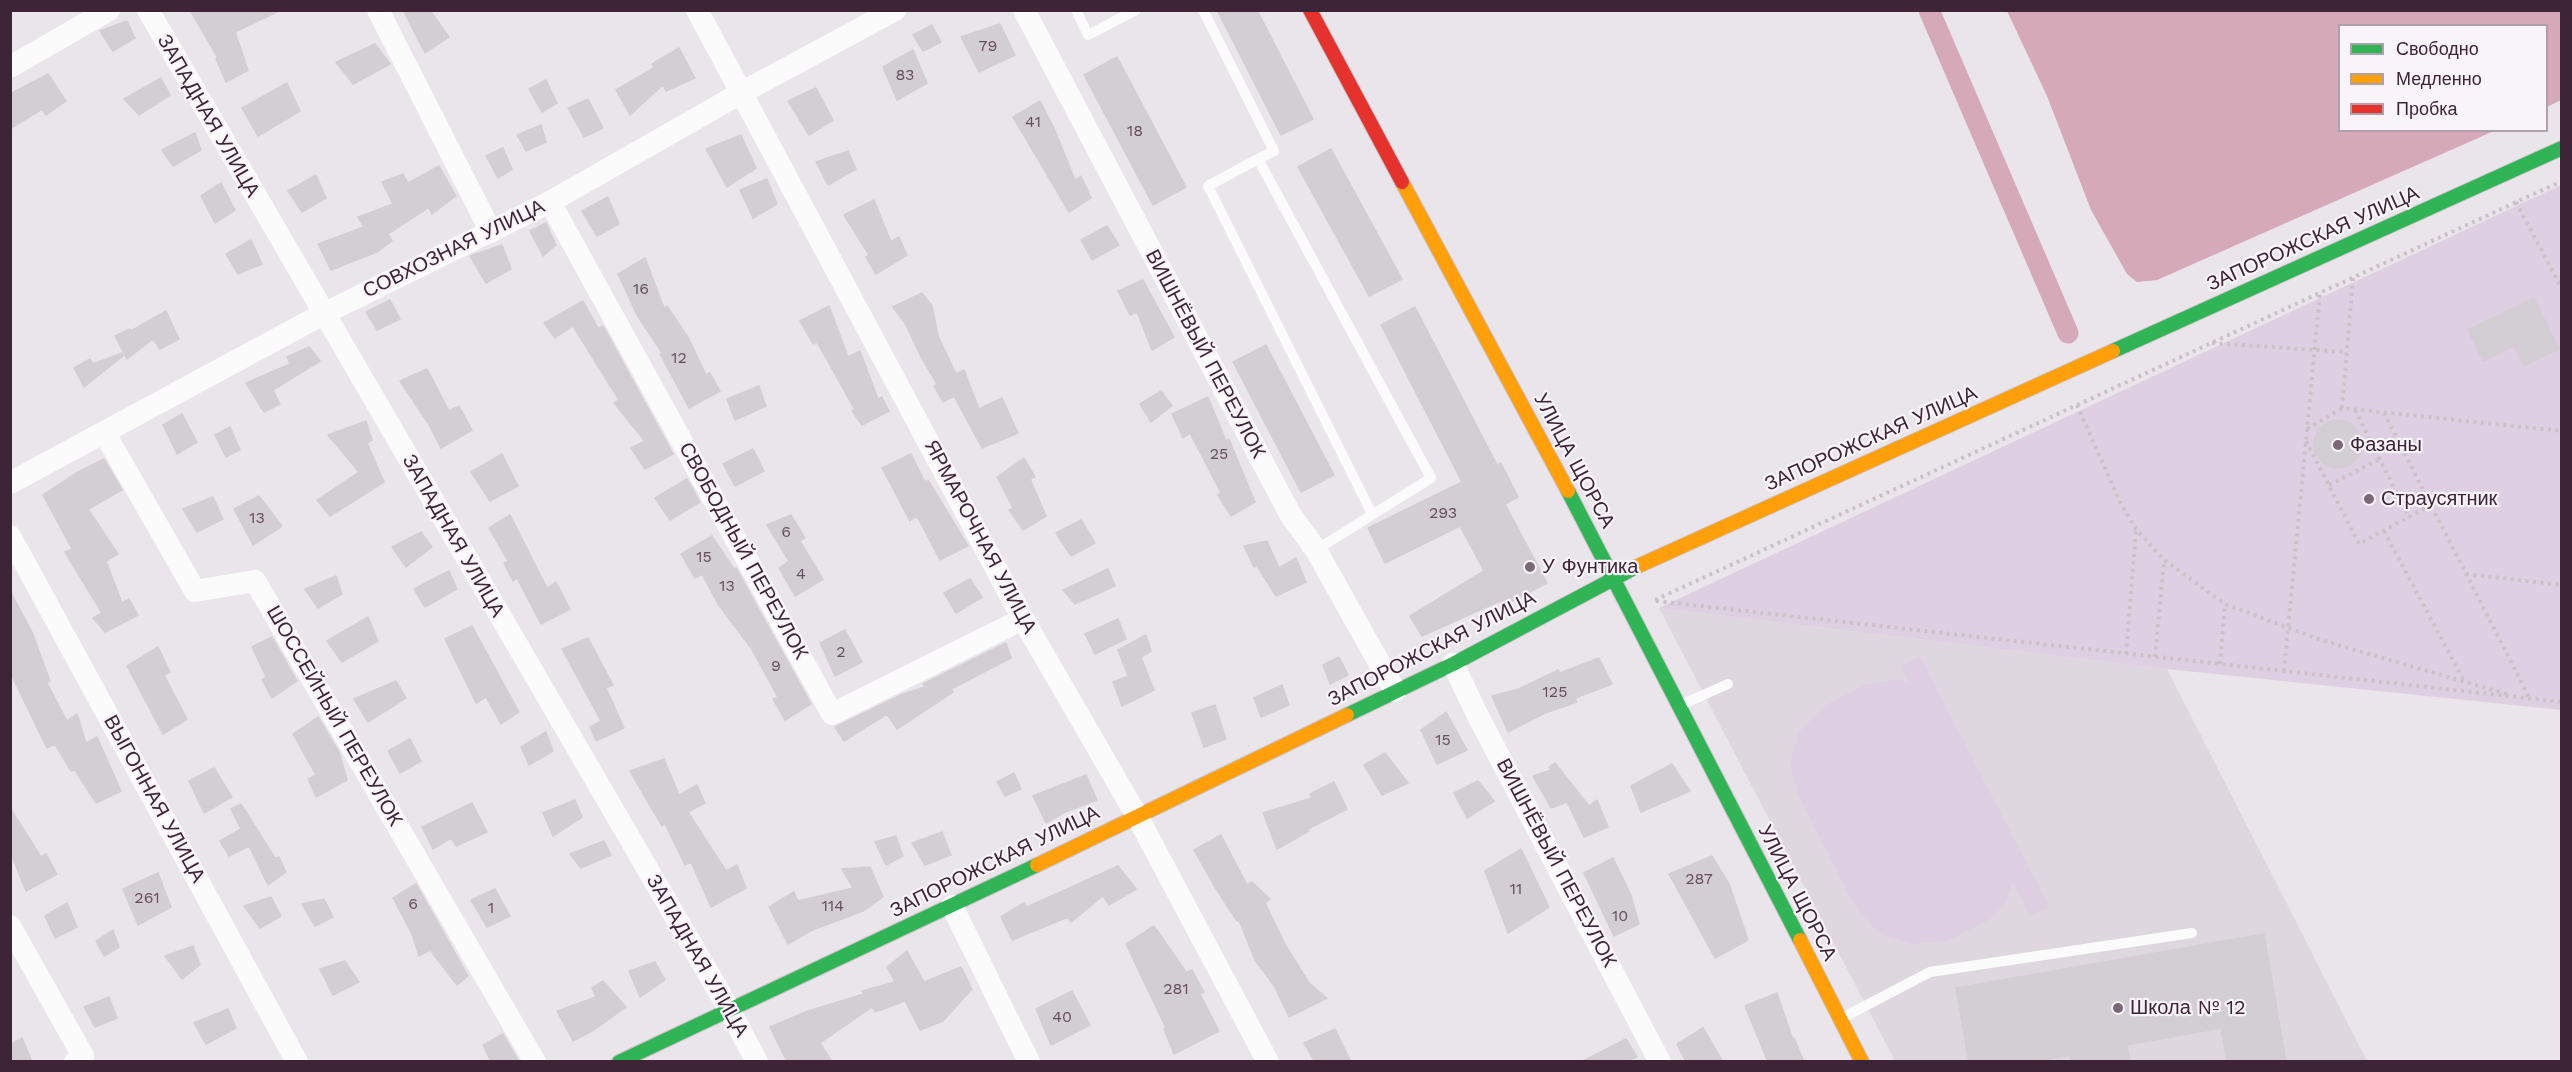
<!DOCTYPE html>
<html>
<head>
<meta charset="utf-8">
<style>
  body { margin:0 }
  #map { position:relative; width:2572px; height:1072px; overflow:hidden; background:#eae5ea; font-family:"Work Sans",sans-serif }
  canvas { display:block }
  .frame { position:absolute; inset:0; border:12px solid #3d2437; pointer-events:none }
  .legend { position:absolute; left:2338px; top:24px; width:210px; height:108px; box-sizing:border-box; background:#f9f4f9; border:2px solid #aea1ab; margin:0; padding:8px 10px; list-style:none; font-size:18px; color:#3d2437 }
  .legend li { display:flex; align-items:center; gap:12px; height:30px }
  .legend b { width:30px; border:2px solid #aea1ab }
</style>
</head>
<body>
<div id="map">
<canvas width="2572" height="1072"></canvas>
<div class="frame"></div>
<ul class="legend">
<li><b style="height:8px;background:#30b455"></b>Свободно</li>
<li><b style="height:8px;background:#ff9f0a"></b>Медленно</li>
<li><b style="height:8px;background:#e5322d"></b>Пробка</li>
</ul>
</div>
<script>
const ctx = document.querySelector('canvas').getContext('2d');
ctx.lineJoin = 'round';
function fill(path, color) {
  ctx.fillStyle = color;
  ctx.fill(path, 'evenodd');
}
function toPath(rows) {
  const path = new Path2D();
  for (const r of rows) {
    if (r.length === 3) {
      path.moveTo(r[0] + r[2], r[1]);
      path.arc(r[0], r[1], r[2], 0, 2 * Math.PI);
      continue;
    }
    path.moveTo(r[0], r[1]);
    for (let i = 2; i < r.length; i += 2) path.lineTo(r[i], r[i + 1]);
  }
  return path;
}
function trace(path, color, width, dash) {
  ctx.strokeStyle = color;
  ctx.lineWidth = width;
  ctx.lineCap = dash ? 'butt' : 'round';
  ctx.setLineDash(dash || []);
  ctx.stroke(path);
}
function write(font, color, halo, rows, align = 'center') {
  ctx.font = font + ' "Work Sans",sans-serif';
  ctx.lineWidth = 4.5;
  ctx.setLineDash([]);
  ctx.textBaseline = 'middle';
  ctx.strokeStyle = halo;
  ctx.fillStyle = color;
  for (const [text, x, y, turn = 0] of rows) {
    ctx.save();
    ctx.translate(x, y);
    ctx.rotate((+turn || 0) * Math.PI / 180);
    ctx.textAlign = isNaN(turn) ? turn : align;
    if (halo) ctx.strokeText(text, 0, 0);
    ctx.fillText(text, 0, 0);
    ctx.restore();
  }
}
fill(toPath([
  [1659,608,2167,669,2367,1061,1895,1061]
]), '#dfd7df');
fill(toPath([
  [2561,185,2561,710,2167,669,1659,608],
  [1920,656,2049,907,2030,916,2013,883,2005,903,1989,920,1948,941,1911,944,1879,934,1854,904,1799,796,1790,764,1799,732,1826,705,1867,684,1898,679,1909,683,1901,666]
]), '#ded0e2');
fill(toPath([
  [2007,11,2561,11,2561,100,2547,107,2546,26,2340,26,2340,130,2494,131,2157,280,2137,282,2127,274,2091,210,2047,96]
]), '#d6a9b9');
trace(toPath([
  [1929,10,2068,333]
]), '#d6a9b9', 21);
const building = toPath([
  [190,10,281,10,235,32,248,70,226,82,216,59,218,58,190,10],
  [403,10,430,10,449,37,425,53,403,10],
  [1217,10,1257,10,1313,119,1281,135,1217,10],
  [127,21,135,38,113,51,100,31,127,21],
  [1000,24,1015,55,979,72,961,37,1000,24],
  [932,25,941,42,923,51,913,35,932,25],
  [375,44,390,64,353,84,336,62,375,44],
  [679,48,695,78,666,91,663,85,630,115,616,90,654,68,652,64,679,48],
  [913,50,927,83,897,100,883,67,913,50],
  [1117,57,1186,187,1153,205,1084,75,1117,57],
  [48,74,66,101,46,115,42,109,10,129,10,94,48,74],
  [161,78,170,95,139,115,124,99,161,78],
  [546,80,557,103,542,112,529,89,546,80],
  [287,83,300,111,258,136,242,108,287,83],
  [816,88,833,120,809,135,788,101,816,88],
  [588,99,603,128,584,137,568,108,588,99],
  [1040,101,1054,128,1075,180,1081,176,1091,198,1069,212,1013,117,1040,101],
  [541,125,546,142,526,151,517,135,541,125],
  [195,133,201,150,173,166,162,150,195,133],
  [741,135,756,168,727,187,706,149,741,135],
  [503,148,512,169,498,178,486,156,503,148],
  [1331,149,1402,279,1369,296,1298,167,1331,149],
  [848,151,856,169,828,185,816,162,848,151],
  [439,166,456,196,432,214,429,207,388,234,392,241,377,252,331,270,318,244,364,227,358,217,393,204,382,182,403,174,408,183,439,166],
  [316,175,326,198,302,212,288,191,316,175],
  [767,179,777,204,753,218,740,190,767,179],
  [221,183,235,210,215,223,201,196,221,183],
  [608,197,619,224,597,236,582,211,608,197],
  [874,200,891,242,899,237,907,255,876,274,866,257,869,255,844,215,874,200],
  [546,223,556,245,543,256,530,231,546,223],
  [1107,226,1119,245,1092,260,1081,240,1107,226],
  [251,240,262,264,238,274,226,254,251,240],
  [502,245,511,269,486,283,470,256,502,245],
  [645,258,664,308,667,306,689,339,706,375,710,373,720,391,689,408,660,354,662,353,637,315,618,274,645,258],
  [1143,280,1174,337,1152,350,1137,312,1130,315,1118,291,1143,280],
  [922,293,932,306,938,336,956,374,964,370,979,409,1002,398,1018,433,982,448,954,396,943,402,934,386,937,384,921,357,905,323,893,307,922,293],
  [2534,298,2559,349,2524,366,2514,346,2483,361,2468,330,2534,298],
  [390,300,400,319,377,330,366,312,390,300],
  [583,301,598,328,603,326,673,454,645,469,631,448,645,441,614,403,619,400,573,326,555,338,544,323,583,301],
  [829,306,848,357,860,351,878,399,882,397,889,411,862,425,852,411,855,410,817,342,813,344,800,321,829,306],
  [1415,307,1497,465,1501,463,1518,497,1505,504,1547,583,1503,606,1500,601,1422,636,1410,616,1484,571,1460,526,1385,563,1368,528,1462,482,1381,325,1415,307],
  [166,311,179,339,160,349,153,339,127,359,115,336,130,329,131,331,166,311],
  [1266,345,1334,475,1301,492,1233,362,1266,345],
  [309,347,320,361,273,390,280,404,264,412,246,383,290,364,287,357,309,347],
  [122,353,123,356,84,387,74,368,90,359,93,364,122,353],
  [427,369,449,411,459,406,472,430,441,448,428,423,400,381,427,369],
  [759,386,766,406,735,420,727,399,759,386],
  [1161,391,1172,406,1151,422,1140,404,1161,391],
  [1208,397,1226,441,1229,439,1255,502,1231,516,1218,495,1221,493,1190,433,1183,438,1172,414,1208,397],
  [182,414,197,442,177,454,163,425,182,414],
  [2338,444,24],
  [366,421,372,440,367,443,384,482,330,516,317,500,359,472,328,435,366,421],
  [230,427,240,450,226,457,215,435,230,427],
  [753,449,764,471,735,486,723,464,753,449],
  [502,454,518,486,490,501,471,472,502,454],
  [911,454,925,482,928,480,968,546,940,560,917,516,910,521,882,468,911,454],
  [1024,458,1035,477,1030,479,1046,516,1023,530,1009,510,1013,508,997,477,1024,458],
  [104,459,122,490,88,509,118,554,106,561,122,603,129,599,138,615,105,632,93,618,102,613,65,552,72,549,43,495,78,472,104,459],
  [687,479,700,502,670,520,655,498,687,479],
  [259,496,282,526,253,545,234,509,259,496],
  [213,497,223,519,197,532,183,509,213,497],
  [510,515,547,588,556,582,570,609,541,624,517,578,513,581,504,563,508,561,489,528,510,515],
  [791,515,805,538,800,541,823,579,795,596,779,568,789,561,767,525,791,515],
  [1081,520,1095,543,1071,556,1056,533,1081,520],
  [421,532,432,547,406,567,392,547,421,532],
  [712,536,734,569,736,568,811,704,785,720,773,699,778,697,751,648,718,604,702,574,695,578,681,554,712,536],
  [1267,541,1279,568,1296,558,1306,582,1276,596,1257,566,1254,567,1244,546,1267,541],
  [1108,569,1115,586,1075,604,1063,590,1108,569],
  [449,571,457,589,425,607,414,589,449,571],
  [336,576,342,594,318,608,305,589,336,576],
  [970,579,982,597,956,613,944,593,970,579],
  [10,591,32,632,50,681,47,683,67,721,77,714,86,743,97,737,121,791,96,803,75,770,71,771,55,744,47,748,10,672,10,591],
  [368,617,378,641,342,662,327,641,368,617],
  [1118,619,1126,639,1095,654,1085,634,1118,619],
  [472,626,519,712,501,724,486,697,476,703,445,639,472,626],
  [845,630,862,662,835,676,820,643,845,630],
  [1146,635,1151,651,1141,657,1154,690,1122,706,1113,682,1128,676,1118,650,1146,635],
  [272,637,297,681,272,698,262,680,266,677,252,647,272,637],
  [588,638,613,685,606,688,624,728,596,741,590,727,601,721,562,649,588,638],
  [1006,643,1011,658,951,689,953,692,897,729,887,714,844,741,835,727,903,694,925,687,923,684,1006,643],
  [158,647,170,672,164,675,187,719,163,734,127,666,158,647],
  [1339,657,1348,675,1330,684,1323,665,1339,657],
  [1599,658,1612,684,1575,698,1577,702,1545,713,1508,732,1492,696,1519,689,1558,670,1560,673,1599,658],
  [396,681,406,698,368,722,354,699,396,681],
  [1282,685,1289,705,1261,717,1254,698,1282,685],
  [1215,705,1226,739,1204,747,1192,713,1215,705],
  [1446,712,1467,750,1437,764,1421,730,1446,712],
  [318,717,339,752,347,780,316,797,308,779,316,775,293,734,318,717],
  [546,732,553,751,529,765,521,747,546,732],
  [410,739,421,761,400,773,388,751,410,739],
  [1385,753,1408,783,1382,795,1364,765,1385,753],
  [664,759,679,795,697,785,705,803,688,812,726,871,737,865,746,888,711,907,691,862,685,865,665,824,662,826,630,771,664,759],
  [1555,763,1589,806,1597,800,1608,827,1584,837,1567,802,1551,808,1533,776,1551,770,1549,767,1555,763],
  [1672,764,1690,791,1641,812,1631,786,1672,764],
  [214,768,232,797,204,813,189,781,214,768],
  [1014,773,1021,789,1005,796,997,782,1014,773],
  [1086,775,1097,800,1065,812,1046,823,1033,796,1086,775],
  [1478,781,1494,801,1467,818,1454,793,1478,781],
  [1334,782,1347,809,1308,829,1309,831,1277,849,1263,813,1312,798,1310,794,1334,782],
  [575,800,582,817,553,836,543,813,575,800],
  [472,803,487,832,456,846,451,838,433,849,422,827,472,803],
  [241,804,275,858,279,857,286,872,268,885,249,846,229,856,220,841,241,829,231,809,241,804],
  [10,808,41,857,46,854,57,874,26,891,10,851,10,808],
  [942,832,951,855,925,865,912,843,942,832],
  [1221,835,1247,885,1252,882,1270,899,1265,903,1286,946,1309,983,1327,998,1289,1017,1275,987,1255,960,1239,920,1237,921,1213,884,1194,850,1221,835],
  [896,836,903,856,886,865,875,842,896,836],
  [604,841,611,855,581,868,570,854,604,841],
  [1521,849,1549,907,1508,933,1485,871,1521,849],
  [1712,856,1729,884,1748,940,1715,958,1669,874,1712,856],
  [1613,858,1631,895,1639,924,1614,936,1584,873,1613,858],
  [1118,866,1136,889,1109,905,1103,896,1071,922,1068,917,1012,940,1001,917,1024,903,1027,907,1118,866],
  [870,867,883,897,863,911,810,931,788,944,769,907,794,892,798,901,853,888,842,869,870,867],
  [158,873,171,907,138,925,123,889,158,873],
  [416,884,468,976,457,985,430,950,419,956,412,934,393,898,416,884],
  [495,889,510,916,487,927,471,900,495,889],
  [271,897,281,916,260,928,244,906,271,897],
  [324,899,333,917,315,926,302,904,324,899],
  [67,903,77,927,55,938,45,916,67,903],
  [1154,926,1186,972,1192,970,1204,992,1200,994,1219,1031,1174,1054,1164,1029,1166,1028,1126,944,1154,926],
  [113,930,119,947,104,956,96,941,113,930],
  [2264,934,2286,1062,2227,1062,2221,1028,2127,1045,2130,1062,2071,1062,2070,1055,2034,1062,1969,1062,1956,988,2264,934],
  [193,946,200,965,182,979,165,956,193,946],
  [907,951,924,982,961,967,972,989,943,1021,920,1030,905,1001,875,1012,872,1007,820,1043,832,1062,787,1062,770,1027,808,1011,864,994,862,991,895,982,887,967,907,951],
  [345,961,359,982,333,995,320,969,345,961],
  [655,962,665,980,640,997,629,971,655,962],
  [603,981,626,1007,594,1030,573,1041,557,1011,596,997,592,988,603,981],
  [1072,991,1090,1025,1051,1045,1036,1009,1072,991],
  [1777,993,1793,1040,1794,1038,1804,1062,1768,1062,1745,1006,1777,993],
  [109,997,117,1018,95,1027,84,1007,109,997],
  [228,1009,236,1028,206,1044,194,1023,228,1009],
  [1703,1028,1723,1062,1686,1062,1677,1044,1703,1028],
  [1335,1029,1351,1062,1315,1062,1304,1043,1335,1029],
  [503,1034,519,1062,491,1062,483,1045,503,1034],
  [22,1038,32,1062,10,1062,10,1045,22,1038],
  [1626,1039,1637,1057,1624,1062,1581,1062,1626,1039]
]);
fill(building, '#d3ced3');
trace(building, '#d3ced3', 1.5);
const fast = toPath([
  [2113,351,2562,148],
  [1568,491,1800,940],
  [1347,715,1453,664,1636,567],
  [619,1062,1037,865]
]);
const slow = toPath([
  [1402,182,1568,491],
  [1636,567,2113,351],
  [1037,865,1347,715],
  [1800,940,1862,1062]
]);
const jam = toPath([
  [1310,10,1402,182]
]);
trace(fast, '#c9c2c8', 16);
trace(slow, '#c9c2c8', 16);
trace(jam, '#c9c2c8', 16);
trace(toPath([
  [2516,202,2562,289],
  [2353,278,2342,408,2562,431],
  [2212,343,2347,352],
  [2077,405,2121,504,2136,529,2164,560,2225,604,2321,640,2510,695],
  [2355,410,2409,517],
  [2384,413,2530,699],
  [2307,429,2342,408],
  [2306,441,2359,544,2431,505],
  [2329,485,2380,459],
  [2384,531,2464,681],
  [2466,574,2562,585],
  [1655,600,2562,181],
  [1656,601,2562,702],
  [2126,654,2136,530],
  [2155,657,2164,561],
  [2220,664,2225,604],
  [2284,671,2320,293]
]), '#cac2c7', 4, [3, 4.5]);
trace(toPath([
  [1076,10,1088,35,1136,10],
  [1203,10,1274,151,1258,159,1431,478,1316,550],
  [1258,159,1208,186,1372,514],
  [1683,704,1728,684],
  [1842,1018,1930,972,2192,933]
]), '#fcfbfc', 10);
trace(toPath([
  [148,10,729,1009,757,1062],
  [378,10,491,232],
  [697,10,1023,619,1137,816,1268,1062],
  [1024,10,1290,514,1316,550,1395,691],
  [10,67,109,10],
  [550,202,832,714,1023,619],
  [104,432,195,591,255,581,535,1062],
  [10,483,323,314,550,202,741,93,895,10],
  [10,536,297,1062],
  [1453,664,1479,718,1660,1062],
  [952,906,1029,1062],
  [10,926,83,1056,75,1062]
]), '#fcfbfc', 22);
trace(fast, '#30b455', 14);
trace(slow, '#ff9f0a', 14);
trace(jam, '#e5322d', 14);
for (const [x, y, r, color] of [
  [2338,445,6,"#7a6876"],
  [2369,499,6,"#7a6876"],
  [1530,567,6,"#7a6876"],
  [2118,1008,6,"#7a6876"]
]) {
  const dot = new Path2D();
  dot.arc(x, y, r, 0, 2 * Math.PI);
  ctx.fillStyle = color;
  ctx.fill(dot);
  trace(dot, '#f9f4f9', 2);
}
write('16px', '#634f5f', null, [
  ["79",988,46],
  ["83",905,75],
  ["41",1033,122],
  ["18",1135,131],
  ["16",641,289],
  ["12",679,358],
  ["25",1219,454],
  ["293",1443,513],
  ["13",257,518],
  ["6",786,532],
  ["15",704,557],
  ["4",801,574],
  ["13",727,586],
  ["2",841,652],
  ["9",776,666],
  ["125",1555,692],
  ["15",1443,740],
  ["287",1699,879],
  ["11",1516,889],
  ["261",147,898],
  ["6",413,904],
  ["114",833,906],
  ["1",491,908],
  ["10",1620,916],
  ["281",1176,989],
  ["40",1062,1017]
]);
write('20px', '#3d2437', '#f9f4f9', [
  ["ЗАПАДНАЯ УЛИЦА",208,116,60],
  ["ЗАПОРОЖСКАЯ УЛИЦА",2313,239,-24],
  ["СОВХОЗНАЯ УЛИЦА",454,249,-26],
  ["ВИШНЁВЫЙ ПЕРЕУЛОК",1205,354,62],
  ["ЗАПОРОЖСКАЯ УЛИЦА",1871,439,-24],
  ["УЛИЦА ЩОРСА",1574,461,62],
  ["ЗАПАДНАЯ УЛИЦА",453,536,60],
  ["ЯРМАРОЧНАЯ УЛИЦА",980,537,62],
  ["СВОБОДНЫЙ ПЕРЕУЛОК",743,551,61],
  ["ЗАПОРОЖСКАЯ УЛИЦА",1432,649,-27],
  ["ШОССЕЙНЫЙ ПЕРЕУЛОК",334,716,60],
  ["ВЫГОННАЯ УЛИЦА",154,799,61],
  ["ЗАПОРОЖСКАЯ УЛИЦА",995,862,-26],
  ["ВИШНЁВЫЙ ПЕРЕУЛОК",1556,863,62],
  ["УЛИЦА ЩОРСА",1797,893,63],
  ["ЗАПАДНАЯ УЛИЦА",697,956,60]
]);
write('20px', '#3d2437', '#f9f4f9', [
  ["Фазаны",2350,445],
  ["Страусятник",2381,499],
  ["У Фунтика",1542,567],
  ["Школа № 12",2130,1008]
], 'left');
</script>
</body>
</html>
